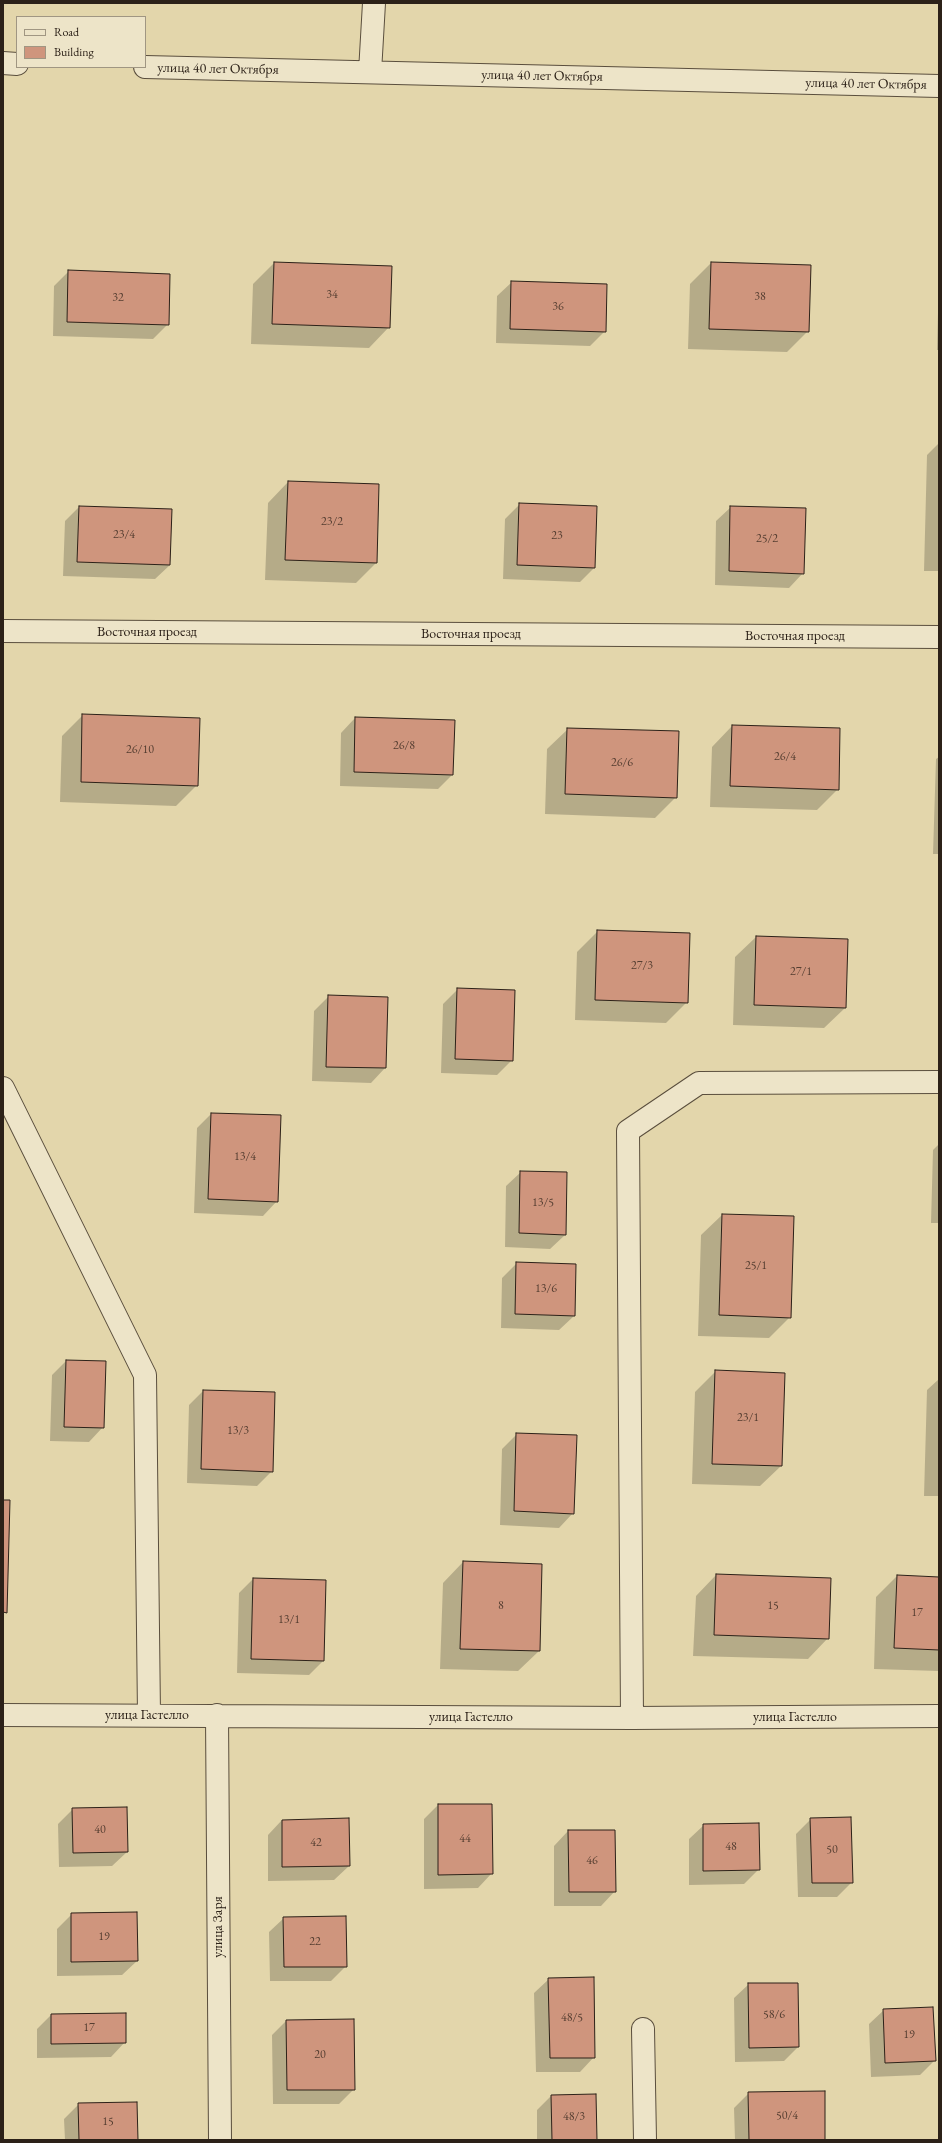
<!DOCTYPE html>
<html>
<head>
<meta charset="utf-8">
<style>
  body { margin:0 }
  #map { position:relative; width:942px; height:2143px; overflow:hidden; background:#e3d6ab; font-family:"EB Garamond",serif }
  canvas { display:block }
  .frame { position:absolute; inset:0; border:4px solid #2c2118; pointer-events:none }
  .legend { position:absolute; left:16px; top:16px; width:130px; height:52px; box-sizing:border-box; background:#ede4c8; border:1px solid #a09682; margin:0; padding:5px 7px; list-style:none; font-size:12px; color:#2c2118 }
  .legend li { display:flex; align-items:center; gap:8px; height:20px }
  .legend b { width:20px; border:1px solid #a09682 }
</style>
</head>
<body>
<div id="map">
<canvas width="942" height="2143"></canvas>
<div class="frame"></div>
<ul class="legend">
<li><b style="height:5px;background:#ede4c8"></b>Road</li>
<li><b style="height:11px;background:#cf957d"></b>Building</li>
</ul>
</div>
<script>
const ctx = document.querySelector('canvas').getContext('2d');
ctx.lineJoin = 'round';
function fill(path, color) {
  ctx.fillStyle = color;
  ctx.fill(path, 'evenodd');
}
function toPath(rows) {
  const path = new Path2D();
  for (const r of rows) {
    path.moveTo(r[0], r[1]);
    for (let i = 2; i < r.length; i += 2) path.lineTo(r[i], r[i + 1]);
  }
  return path;
}
function trace(path, color, width, dash) {
  ctx.strokeStyle = color;
  ctx.lineWidth = width;
  ctx.lineCap = dash ? 'butt' : 'round';
  ctx.setLineDash(dash || []);
  ctx.stroke(path);
}
function write(font, color, halo, rows, align = 'center') {
  ctx.font = font + ' "EB Garamond",serif';
  ctx.lineWidth = 4;
  ctx.setLineDash([]);
  ctx.textBaseline = 'middle';
  ctx.strokeStyle = halo;
  ctx.fillStyle = color;
  for (const [text, x, y, turn = 0] of rows) {
    ctx.save();
    ctx.translate(x, y);
    ctx.rotate((+turn || 0) * Math.PI / 180);
    ctx.textAlign = isNaN(turn) ? turn : align;
    if (halo) ctx.strokeText(text, 0, 0);
    ctx.fillText(text, 0, 0);
    ctx.restore();
  }
}
fill(toPath([
  [274,263,389,327,369,348,251,344,253,284],
  [711,263,808,331,787,352,688,349,690,284],
  [69,271,168,324,153,339,53,336,54,286],
  [939,275,939,350,937,350],
  [512,282,605,331,590,346,496,343,497,296],
  [939,443,939,571,924,571,927,455],
  [288,482,376,563,356,583,265,580,268,503],
  [520,504,594,568,580,582,503,579,505,519],
  [79,507,171,510,170,565,155,579,63,576,65,521],
  [731,507,803,573,789,588,715,585,716,521],
  [83,715,197,785,176,806,60,802,62,736],
  [355,718,452,775,438,789,340,786,341,733],
  [732,726,838,789,817,810,710,807,712,747],
  [568,729,676,797,655,818,545,814,547,749],
  [939,757,939,854,933,854,936,759],
  [598,931,687,1002,666,1023,575,1020,577,952],
  [756,937,845,1008,824,1028,733,1025,735,957],
  [458,989,512,1060,497,1075,441,1073,443,1004],
  [329,996,387,998,385,1068,371,1083,312,1081,314,1011],
  [211,1114,277,1201,263,1216,194,1213,197,1128],
  [939,1144,939,1223,931,1223,933,1150],
  [521,1172,565,1235,550,1249,505,1247,506,1186],
  [722,1215,790,1317,769,1338,698,1336,701,1235],
  [517,1263,574,1316,559,1330,501,1328,502,1278],
  [66,1361,103,1427,89,1442,50,1441,52,1375],
  [716,1371,781,1466,760,1486,692,1484,695,1392],
  [939,1379,939,1496,924,1496,927,1390],
  [203,1391,274,1393,272,1471,257,1486,187,1483,189,1405],
  [517,1434,573,1513,559,1528,500,1525,502,1449],
  [463,1562,539,1651,518,1671,440,1669,443,1583],
  [716,1575,828,1638,808,1659,693,1656,696,1596],
  [897,1576,939,1578,939,1671,874,1669,876,1597],
  [253,1579,325,1581,323,1661,309,1675,237,1673,239,1593],
  [438,1805,491,1805,492,1873,478,1888,424,1889,424,1819],
  [73,1809,127,1852,112,1866,59,1867,58,1824],
  [811,1819,852,1882,837,1897,798,1897,796,1834],
  [282,1820,348,1820,349,1866,334,1880,268,1881,268,1835],
  [704,1825,759,1869,744,1884,689,1885,689,1839],
  [568,1831,615,1891,601,1906,554,1906,554,1846],
  [72,1914,137,1961,122,1975,57,1976,57,1929],
  [284,1918,346,1966,331,1981,270,1981,269,1932],
  [549,1979,594,2057,580,2072,536,2072,534,1993],
  [749,1984,798,2047,784,2061,735,2062,734,1998],
  [884,2010,935,2060,920,2075,871,2077,869,2024],
  [51,2015,125,2042,111,2057,37,2058,37,2029],
  [286,2021,354,2089,339,2104,273,2104,272,2035],
  [749,2093,824,2140,735,2140,734,2108],
  [551,2096,596,2140,537,2140,537,2110],
  [79,2104,137,2140,65,2140,64,2119]
]), '#0003');
const building = toPath([
  [274,262,392,266,390,328,272,324,274,262],
  [711,262,811,265,809,332,709,329,711,262],
  [68,270,170,274,169,325,67,322,68,270],
  [511,281,607,284,606,332,510,329,511,281],
  [288,481,379,484,377,563,285,560,288,481],
  [519,503,597,506,595,568,517,565,519,503],
  [79,506,172,509,170,565,77,562,79,506],
  [730,506,806,508,804,574,729,571,730,506],
  [82,714,200,718,198,786,81,782,82,714],
  [355,717,455,720,453,775,354,772,355,717],
  [732,725,840,728,839,790,730,786,732,725],
  [567,728,679,731,677,798,565,794,567,728],
  [597,930,690,933,688,1003,595,1000,597,930],
  [756,936,848,939,846,1008,754,1005,756,936],
  [457,988,515,990,513,1061,455,1059,457,988],
  [328,995,388,997,386,1068,326,1067,328,995],
  [211,1113,281,1115,278,1202,208,1199,211,1113],
  [520,1171,567,1172,566,1235,519,1233,520,1171],
  [722,1214,794,1216,791,1318,719,1315,722,1214],
  [516,1262,576,1264,575,1316,515,1314,516,1262],
  [66,1360,106,1361,104,1428,64,1427,66,1360],
  [715,1370,785,1373,782,1466,712,1464,715,1370],
  [203,1390,275,1392,273,1472,201,1469,203,1390],
  [516,1433,577,1435,574,1514,514,1511,516,1433],
  [3,1500,10,1500,7,1613,3,1612,3,1500],
  [463,1561,542,1564,540,1651,460,1649,463,1561],
  [716,1574,831,1578,829,1639,714,1635,716,1574],
  [897,1575,939,1577,939,1650,894,1648,897,1575],
  [253,1578,326,1580,324,1661,251,1659,253,1578],
  [438,1804,492,1804,493,1874,438,1875,438,1804],
  [127,1807,128,1852,73,1853,72,1808,127,1807],
  [851,1817,853,1883,812,1883,810,1818,851,1817],
  [349,1818,350,1866,282,1867,282,1820,349,1818],
  [759,1823,760,1870,703,1871,703,1824,759,1823],
  [568,1830,615,1830,616,1892,569,1892,568,1830],
  [137,1912,138,1961,71,1962,71,1913,137,1912],
  [346,1916,347,1967,284,1967,283,1917,346,1916],
  [594,1977,595,2058,550,2058,548,1978,594,1977],
  [748,1983,798,1983,799,2047,749,2048,748,1983],
  [933,2007,936,2061,885,2063,883,2009,933,2007],
  [126,2013,126,2043,51,2044,51,2014,126,2013],
  [354,2019,355,2090,287,2090,286,2020,354,2019],
  [825,2091,825,2140,749,2140,748,2092,825,2091],
  [596,2094,597,2140,552,2140,551,2095,596,2094],
  [137,2102,138,2140,79,2140,78,2103,137,2102]
]);
fill(building, '#cf957d');
trace(building, '#2c2118', 1);
const minor = toPath([
  [3,63,17,64],
  [145,67,939,86],
  [370,72,374,3],
  [3,631,939,637],
  [3,1088,145,1375,149,1715],
  [3,1715,632,1718,939,1716],
  [217,1715,220,2140],
  [632,1718,628,1131,699,1083,939,1082],
  [643,2029,645,2140]
]);
trace(minor, '#5a4e3d', 24);
trace(minor, '#ede4c8', 22);
write('12px', '#553e31', null, [
  ["34",332,295],
  ["38",760,297],
  ["32",118,298],
  ["36",558,307],
  ["23/2",332,522],
  ["23/4",124,535],
  ["23",557,536],
  ["25/2",767,539],
  ["26/8",404,746],
  ["26/10",140,750],
  ["26/4",785,757],
  ["26/6",622,763],
  ["27/3",642,966],
  ["27/1",801,972],
  ["13/4",245,1157],
  ["13/5",543,1203],
  ["25/1",756,1266],
  ["13/6",546,1289],
  ["23/1",748,1418],
  ["13/3",238,1431],
  ["8",501,1606],
  ["15",773,1606],
  ["17",917,1613],
  ["13/1",289,1620],
  ["40",100,1830],
  ["44",465,1839],
  ["42",316,1843],
  ["48",731,1847],
  ["50",832,1850],
  ["46",592,1861],
  ["19",104,1937],
  ["22",315,1942],
  ["58/6",774,2015],
  ["48/5",572,2018],
  ["17",89,2028],
  ["19",909,2035],
  ["20",320,2055],
  ["50/4",787,2116],
  ["48/3",574,2117],
  ["15",108,2122]
]);
write('14px', '#2c2118', '#ede4c8', [
  ["улица 40 лет Октября",218,69,1],
  ["улица 40 лет Октября",542,76,1],
  ["улица 40 лет Октября",866,84,1],
  ["Восточная проезд",147,632],
  ["Восточная проезд",471,634],
  ["Восточная проезд",795,636],
  ["улица Гастелло",147,1715],
  ["улица Гастелло",471,1717],
  ["улица Гастелло",795,1717],
  ["улица Заря",218,1927,-90]
]);
</script>
</body>
</html>
